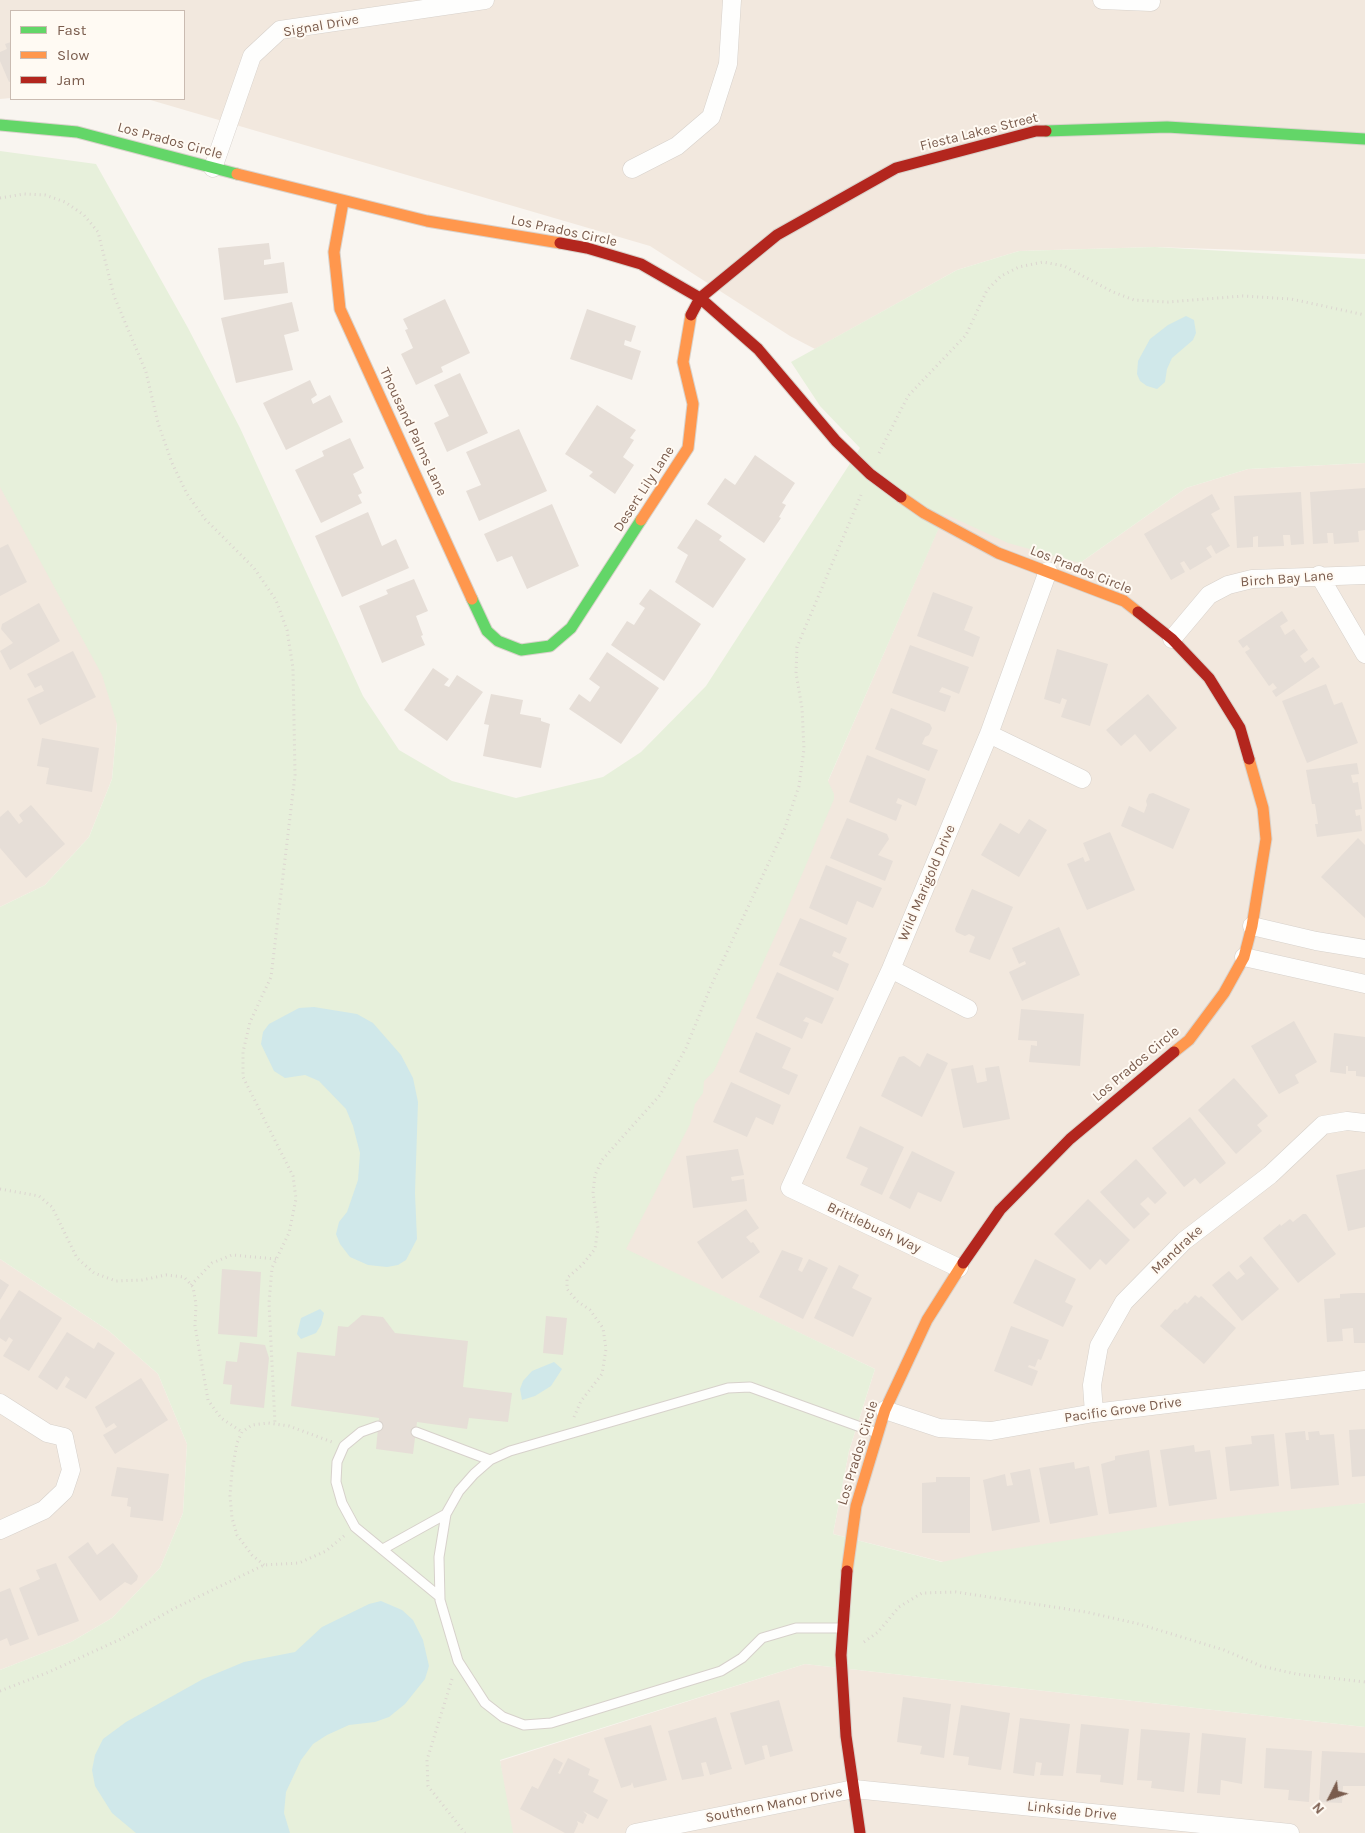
<!DOCTYPE html>
<html>
<head>
<meta charset="utf-8">
<style>
  body { margin:0 }
  #map { position:relative; width:1365px; height:1833px; overflow:hidden; background:#f9f5f0; font-family:Karla,sans-serif }
  canvas { display:block }
  .legend { position:absolute; left:10px; top:10px; width:175px; height:90px; box-sizing:border-box; background:#fffaf3; border:1px solid #cabbb1; margin:0; padding:6px 9px; list-style:none; font-size:15px; color:#7a5c4d }
  .legend li { display:flex; align-items:center; gap:10px; height:25px }
  .legend b { width:25px; border:1px solid #cabbb1 }
  .north { position:absolute; left:1305px; top:1773px; width:50px; height:50px; -webkit-text-stroke:4px #fffaf3; paint-order:stroke; rotate:229deg; font-size:14px; font-weight:700; line-height:20px; text-align:center; color:#7a5c4d }
  .north::after { content:''; display:block; margin:auto; width:18px; height:22px; background:#7a5c4d; clip-path:polygon(50% 0,100% 100%,50% 72%,0 100%) }
</style>
</head>
<body>
<div id="map">
<canvas width="1365" height="1833"></canvas>
<ul class="legend">
<li><b style="height:6px;background:#63d668"></b>Fast</li>
<li><b style="height:6px;background:#ff974d"></b>Slow</li>
<li><b style="height:6px;background:#b3261e"></b>Jam</li>
</ul>
<div class="north">N</div>
</div>
<script>
const ctx = document.querySelector('canvas').getContext('2d');
ctx.lineJoin = 'round';
function fill(path, color) {
  ctx.fillStyle = color;
  ctx.fill(path, 'evenodd');
}
function toPath(rows) {
  const path = new Path2D();
  for (const r of rows) {
    path.moveTo(r[0], r[1]);
    for (let i = 2; i < r.length; i += 2) path.lineTo(r[i], r[i + 1]);
  }
  return path;
}
function trace(path, color, width, dash) {
  ctx.strokeStyle = color;
  ctx.lineWidth = width;
  ctx.lineCap = dash ? 'butt' : 'round';
  ctx.setLineDash(dash || []);
  ctx.stroke(path);
}
function write(font, color, halo, rows, align = 'center') {
  ctx.font = font + ' Karla,sans-serif';
  ctx.lineWidth = 4;
  ctx.setLineDash([]);
  ctx.textBaseline = 'middle';
  ctx.strokeStyle = halo;
  ctx.fillStyle = color;
  for (const [text, x, y, turn = 0] of rows) {
    ctx.save();
    ctx.translate(x, y);
    ctx.rotate((+turn || 0) * Math.PI / 180);
    ctx.textAlign = isNaN(turn) ? turn : align;
    if (halo) ctx.strokeText(text, 0, 0);
    ctx.fillText(text, 0, 0);
    ctx.restore();
  }
}
fill(toPath([
  [0,0,1365,0,1365,254,1155,247,1019,251,957,270,815,349,790,336,650,246,147,99,184,99,184,11,11,11,11,98,0,99],
  [1365,463,1365,1503,951,1564,833,1534,849,1451,875,1369,624,1249,945,513,1080,563,1186,488,1248,469],
  [0,469,105,671,118,711,112,779,89,837,45,885,0,907],
  [0,1259,109,1331,158,1374,187,1444,183,1513,160,1568,112,1618,71,1642,0,1670],
  [805,1664,1365,1727,1365,1833,511,1833,500,1761]
]), '#f2e8de');
fill(toPath([
  [0,151,96,164,188,328,240,428,363,696,399,750,452,781,516,798,603,777,641,752,706,686,860,448,820,406,791,362,957,270,1019,251,1155,247,1365,259,1365,463,1248,469,1186,488,1080,563,1008,543,945,514,828,781,834,794,834,799,786,912,714,1071,704,1081,703,1093,695,1104,690,1124,626,1249,875,1369,849,1451,833,1534,942,1562,984,1553,1193,1521,1365,1503,1365,1727,805,1664,500,1760,513,1833,0,1833,0,1670,71,1642,112,1618,160,1568,183,1513,187,1444,158,1374,109,1331,0,1259,0,907,45,885,89,837,112,779,117,724,102,675,0,487]
]), '#e7f0db');
fill(toPath([
  [1186,316,1194,320,1196,333,1193,340,1172,358,1167,369,1165,382,1157,389,1147,386,1140,381,1137,374,1138,361,1150,339,1168,325],
  [314,1007,357,1014,373,1023,401,1055,413,1078,418,1102,415,1193,417,1239,406,1260,398,1265,387,1267,368,1265,350,1257,340,1244,336,1234,339,1222,347,1212,358,1180,360,1153,353,1126,346,1109,319,1081,305,1075,285,1078,274,1071,261,1044,263,1032,269,1024,299,1008],
  [320,1309,324,1313,321,1325,316,1333,301,1339,297,1334,301,1318],
  [554,1362,562,1369,551,1386,535,1396,522,1400,520,1389,523,1381,532,1371],
  [381,1601,402,1610,413,1620,423,1640,429,1666,425,1679,405,1704,389,1717,375,1722,349,1725,327,1735,313,1744,301,1760,286,1792,284,1813,290,1833,136,1833,112,1813,95,1786,92,1770,95,1755,103,1739,126,1722,203,1679,244,1662,295,1652,322,1627,369,1604]
]), '#d0e8ea');
fill(toPath([
  [11,42,11,81,9,82,0,61,0,52,7,49,5,44],
  [269,243,271,259,264,260,264,265,284,262,288,293,224,300,218,248],
  [445,299,470,353,441,367,443,372,416,385,401,354,413,348,405,330,408,329,403,319],
  [292,302,299,331,284,335,293,370,236,383,221,318],
  [587,309,636,326,631,342,625,340,624,345,641,351,632,380,570,359],
  [460,373,488,433,447,452,434,423,449,416,434,385],
  [310,380,317,395,311,399,313,404,330,395,343,422,286,450,263,403],
  [597,405,636,430,630,438,634,440,623,457,634,465,615,494,589,476,593,472,565,454],
  [519,429,547,491,479,521,466,491,481,485,466,452],
  [350,438,364,468,353,474,362,493,358,495,362,503,321,523,295,470,324,456,322,451],
  [755,455,795,483,782,503,786,505,779,517,781,518,764,543,707,504,725,478,735,485],
  [1365,488,1365,530,1358,531,1359,542,1334,544,1333,533,1327,533,1328,543,1313,544,1310,492],
  [1301,492,1304,544,1291,545,1290,535,1283,535,1284,546,1258,547,1258,536,1253,537,1253,547,1237,548,1234,496],
  [1212,494,1220,509,1211,514,1230,546,1216,554,1211,545,1206,548,1212,557,1190,570,1184,561,1180,563,1185,572,1171,580,1144,534],
  [552,504,579,566,527,589,512,556,497,562,484,534],
  [368,512,382,546,396,539,409,568,342,597,315,536],
  [696,519,722,536,719,540,746,559,713,608,675,582,688,555,677,548],
  [8,544,27,582,0,596,0,548],
  [414,579,428,611,416,616,423,635,421,636,425,645,382,663,359,606,388,594,386,590],
  [650,589,701,624,664,681,611,645,627,621,634,625,645,608,639,604],
  [933,592,973,607,964,630,980,637,973,657,917,636],
  [39,603,60,641,10,670,0,651,13,643,1,629,2,624],
  [1282,611,1288,621,1280,626,1285,635,1294,629,1308,650,1300,656,1305,663,1313,657,1320,667,1276,697,1272,691,1277,688,1273,683,1269,686,1245,652,1250,649,1247,645,1243,648,1238,641],
  [910,645,969,667,959,694,942,687,939,692,951,696,945,712,892,693],
  [1057,649,1108,664,1090,726,1061,717,1067,700,1062,698,1060,704,1044,699],
  [73,651,96,697,40,725,27,699,44,691,41,685,35,688,27,674],
  [607,652,659,688,621,744,569,709,579,694,590,702,600,687,589,679],
  [433,668,449,679,444,685,449,687,457,675,483,692,447,741,404,710],
  [1326,684,1334,705,1342,702,1358,743,1307,763,1282,701],
  [491,694,523,700,520,714,541,718,541,721,550,724,541,768,483,756,489,725,484,724],
  [1148,694,1177,728,1150,752,1135,734,1121,746,1106,730],
  [891,708,930,724,932,728,929,735,925,737,922,744,938,750,929,771,875,749],
  [42,738,99,748,92,792,46,784,49,768,37,766],
  [867,755,926,779,916,806,898,798,896,803,902,805,896,821,849,802],
  [1357,763,1359,774,1351,775,1353,783,1358,782,1362,809,1355,810,1356,816,1360,815,1362,831,1317,837,1315,824,1318,824,1315,804,1312,804,1306,770],
  [1153,793,1190,809,1173,849,1121,826,1129,806,1144,813,1147,805,1146,801,1149,794],
  [31,805,65,844,26,878,0,848,0,817,8,810,19,824,23,821,19,815],
  [847,818,887,834,889,839,878,855,893,861,885,881,830,858],
  [1029,819,1047,830,1019,877,981,855,1000,823,1019,834],
  [1110,832,1135,890,1087,910,1067,864,1083,857,1085,862,1090,860,1083,843],
  [1358,838,1365,845,1365,918,1321,877],
  [826,865,882,888,873,908,857,901,847,925,809,908],
  [972,889,1013,907,990,960,969,952,975,937,969,934,965,936,956,932,955,929],
  [800,918,847,938,840,954,834,951,832,956,849,964,838,991,779,965],
  [1059,927,1080,975,1022,1001,1009,972,1026,964,1025,961,1019,964,1012,948],
  [777,972,834,998,822,1024,806,1017,803,1021,809,1023,802,1039,756,1018],
  [1021,1009,1084,1014,1080,1066,1029,1062,1031,1045,1037,1046,1037,1041,1018,1040],
  [1294,1021,1317,1062,1295,1075,1299,1083,1279,1094,1251,1046],
  [756,1032,791,1048,782,1068,798,1075,789,1095,739,1072],
  [1334,1033,1365,1037,1365,1077,1356,1076,1356,1071,1348,1071,1348,1066,1346,1066,1346,1074,1330,1072],
  [927,1053,948,1063,922,1117,881,1096,899,1057,904,1056,920,1067],
  [973,1065,977,1083,987,1081,985,1068,999,1066,1010,1119,963,1128,951,1069],
  [1234,1078,1268,1116,1257,1125,1262,1131,1236,1154,1198,1110],
  [731,1082,781,1105,773,1125,756,1117,747,1137,713,1122],
  [1190,1117,1226,1163,1200,1184,1195,1178,1184,1187,1152,1148],
  [860,1126,904,1147,882,1195,860,1185,868,1168,846,1158],
  [738,1149,744,1175,731,1177,732,1181,744,1179,747,1201,693,1208,686,1156],
  [912,1151,955,1172,941,1202,918,1192,910,1209,889,1198],
  [1136,1159,1167,1193,1155,1204,1148,1197,1140,1204,1150,1214,1134,1229,1100,1192],
  [1365,1169,1365,1227,1348,1231,1336,1175],
  [1088,1199,1130,1240,1106,1265,1100,1259,1090,1270,1054,1234],
  [746,1209,759,1228,746,1237,751,1243,753,1242,760,1252,722,1279,697,1242],
  [1303,1214,1306,1214,1336,1254,1298,1283,1263,1238,1280,1224,1281,1226,1290,1219,1293,1222],
  [782,1250,803,1258,798,1270,802,1272,809,1259,828,1268,803,1319,759,1297],
  [1251,1256,1279,1289,1242,1321,1212,1285,1229,1271,1237,1280,1245,1274,1239,1266],
  [1035,1259,1076,1279,1065,1302,1073,1306,1063,1327,1013,1303],
  [839,1265,859,1275,852,1288,872,1298,853,1337,814,1318],
  [222,1269,261,1272,257,1337,218,1334],
  [0,1279,9,1285,0,1300],
  [19,1290,62,1318,29,1371,3,1356,13,1340,9,1337,6,1342,0,1338,0,1320],
  [1355,1293,1365,1293,1365,1343,1354,1343,1353,1328,1342,1329,1343,1341,1327,1342,1324,1299,1340,1298,1340,1294],
  [1195,1295,1199,1298,1201,1296,1236,1328,1204,1364,1160,1326,1175,1309,1177,1310,1185,1302,1187,1304],
  [362,1315,383,1317,395,1333,468,1341,463,1387,512,1393,508,1422,469,1418,467,1429,417,1422,413,1454,376,1449,379,1418,291,1406,297,1352,335,1356,338,1326,348,1327],
  [546,1316,567,1318,563,1355,543,1353],
  [1011,1326,1049,1340,1041,1360,1038,1359,1035,1367,1029,1365,1028,1367,1038,1371,1032,1386,994,1371],
  [67,1332,94,1349,98,1342,115,1353,86,1399,65,1387,70,1379,66,1376,57,1390,38,1377],
  [240,1342,265,1345,269,1358,264,1408,230,1404,232,1385,223,1384,226,1361,237,1362],
  [141,1378,168,1420,115,1454,103,1435,117,1427,114,1423,106,1428,95,1407],
  [1365,1429,1365,1476,1352,1477,1349,1430],
  [1305,1431,1306,1440,1309,1440,1308,1432,1319,1431,1320,1435,1334,1434,1339,1485,1291,1489,1285,1433],
  [1274,1434,1279,1486,1230,1491,1225,1447,1252,1444,1251,1436],
  [1194,1445,1195,1452,1210,1450,1217,1499,1169,1506,1160,1450],
  [1149,1450,1157,1507,1109,1514,1101,1464,1115,1460,1115,1456],
  [1074,1462,1075,1469,1089,1466,1098,1515,1050,1524,1039,1468],
  [117,1467,169,1474,163,1521,130,1517,131,1507,127,1506,128,1498,111,1496],
  [1030,1469,1040,1522,992,1531,983,1480,1005,1474,1007,1486,1013,1485,1010,1473],
  [936,1477,970,1477,970,1533,922,1533,922,1483,936,1482],
  [88,1542,97,1555,113,1543,138,1576,137,1580,131,1585,125,1582,100,1601,68,1557],
  [56,1563,79,1621,38,1636,19,1588,40,1579,36,1570],
  [10,1588,29,1639,10,1646,7,1638,0,1641,0,1592],
  [903,1697,951,1704,944,1758,920,1754,922,1746,897,1742],
  [779,1700,793,1751,770,1757,767,1745,762,1746,765,1759,745,1765,730,1713],
  [961,1705,1010,1713,1001,1770,968,1765,969,1757,953,1755],
  [716,1717,732,1769,710,1775,706,1762,701,1763,704,1776,682,1780,668,1731],
  [1020,1718,1070,1724,1063,1776,1040,1775,1042,1763,1036,1762,1034,1776,1013,1773],
  [1081,1724,1129,1729,1123,1785,1100,1782,1101,1775,1076,1773],
  [651,1725,667,1780,634,1788,632,1782,631,1785,621,1788,604,1738],
  [1141,1729,1190,1733,1184,1792,1151,1788,1152,1781,1137,1780],
  [1202,1733,1246,1738,1242,1784,1221,1780,1220,1795,1197,1793],
  [1266,1748,1312,1751,1309,1802,1288,1800,1289,1790,1264,1788],
  [1322,1751,1365,1753,1365,1786,1343,1786,1342,1803,1319,1802],
  [554,1758,563,1763,558,1773,560,1774,568,1758,590,1769,588,1775,599,1780,593,1792,608,1800,598,1819,583,1811,587,1815,583,1824,577,1821,578,1824,574,1833,565,1833,520,1809,532,1786,538,1789]
]), '#e6ded7');
const lane = toPath([
  [378,1426,361,1432,344,1446,337,1462,336,1482,342,1503,355,1527,440,1597],
  [416,1432,490,1460],
  [383,1549,446,1514],
  [840,1628,796,1628,762,1638,742,1658,721,1671,551,1723,524,1725,503,1717,485,1703,458,1661,440,1600,439,1557,446,1514,459,1491,474,1474,490,1460,510,1451,728,1388,750,1387,877,1433]
]);
const street = toPath([
  [1102,0,1151,2],
  [213,168,252,56,280,30,485,0],
  [632,169,677,146,711,117,728,64,732,0],
  [1319,575,1365,654],
  [1172,639,1209,595,1228,585,1252,579,1365,575],
  [989,734,1082,779],
  [1252,926,1316,941,1365,949],
  [1244,957,1365,984],
  [891,969,968,1009],
  [959,1268,790,1188,891,969,989,734,1048,571],
  [0,1403,47,1433,64,1437,71,1470,64,1491,44,1510,0,1530],
  [885,1410,939,1428,991,1431,1094,1413,1365,1380],
  [1094,1413,1092,1385,1099,1346,1124,1302,1184,1241,1270,1175,1323,1125,1347,1121,1365,1123],
  [635,1833,854,1789,1290,1833]
]);
const fast = toPath([
  [0,125,77,132,237,174],
  [1046,131,1167,127,1365,139],
  [472,599,487,631,498,641,521,650,550,646,571,628,641,520]
]);
const slow = toPath([
  [237,174,427,221,560,243],
  [343,202,334,252,340,309,472,599],
  [901,497,924,513,998,553,1124,601,1138,612],
  [641,520,688,448,693,404,683,362,691,315],
  [1174,1052,1189,1040,1224,993,1244,957,1252,926,1266,839,1263,808,1249,759],
  [847,1571,856,1506,885,1410,927,1320,963,1263]
]);
const jam = toPath([
  [560,243,587,248,641,264,700,298,758,349,836,441,870,474,901,497],
  [691,315,700,298,777,235,896,168,1036,131,1046,131],
  [1138,612,1172,639,1209,678,1240,728,1249,759],
  [963,1263,1000,1210,1070,1139,1174,1052],
  [847,1571,841,1655,846,1736,860,1833]
]);
trace(lane, '#d7d1cb', 11);
trace(street, '#d7d1cb', 19);
trace(fast, '#d9d2cb', 13);
trace(slow, '#d9d2cb', 13);
trace(jam, '#d9d2cb', 13);
trace(toPath([
  [0,198,24,194,45,195,65,202,84,215,98,232,114,296,146,372,158,423,172,463,187,494,205,519,254,568,276,600,287,630,293,668,295,775,271,977,250,1022,243,1052,243,1077,293,1176,296,1199,289,1233,272,1268,269,1303,275,1424],
  [879,453,908,396,966,335,987,290,1001,276,1019,267,1043,262,1064,266,1113,292,1134,300,1168,302,1243,296,1291,299,1365,315],
  [0,1189,39,1196,52,1207,77,1258,94,1273,116,1281,142,1280,166,1275,184,1277,193,1287,196,1304,195,1326,208,1400,221,1418,242,1432],
  [191,1285,212,1263,232,1255,276,1259],
  [574,1417,581,1401,602,1374,606,1349,603,1328,590,1310,577,1301,567,1289,567,1278,582,1265,595,1249,598,1228,593,1193,595,1175,602,1160,660,1095,686,1048,711,986,785,828,799,786,804,749,802,708,796,673,797,647,861,495],
  [264,1565,252,1555,237,1535,232,1518,230,1496,232,1471,237,1443,242,1432,252,1425,268,1423,289,1426,332,1442],
  [864,1642,878,1632,899,1607,922,1593,956,1592,1086,1612,1139,1624,1224,1650,1261,1666,1296,1674,1365,1682],
  [452,1679,427,1760,428,1786,465,1833],
  [0,1691,49,1672,121,1639,173,1609,264,1565,299,1563,326,1551,345,1535]
]), '#dcd5d0', 3, [1, 4]);
trace(lane, '#fefefd', 9);
trace(street, '#fefefd', 18);
trace(fast, '#63d668', 11);
trace(slow, '#ff974d', 11);
trace(jam, '#b3261e', 11);
write('14px', '#7a5c4d', '#fffaf3', [
  ["Signal Drive",321,26,-10],
  ["Fiesta Lakes Street",979,132,-14],
  ["Los Prados Circle",170,141,15],
  ["Los Prados Circle",564,231,12],
  ["Thousand Palms Lane",413,432,65],
  ["Desert Lily Lane",644,489,-57],
  ["Los Prados Circle",1081,570,22],
  ["Birch Bay Lane",1287,579,-4],
  ["Wild Marigold Drive",927,883,-67],
  ["Los Prados Circle",1136,1064,-40],
  ["Brittlebush Way",874,1228,25],
  ["Mandrake",1177,1250,-43],
  ["Pacific Grove Drive",1123,1410,-8],
  ["Los Prados Circle",858,1453,-73],
  ["Southern Manor Drive",774,1805,-11],
  ["Linkside Drive",1072,1811,6]
]);
</script>
</body>
</html>
